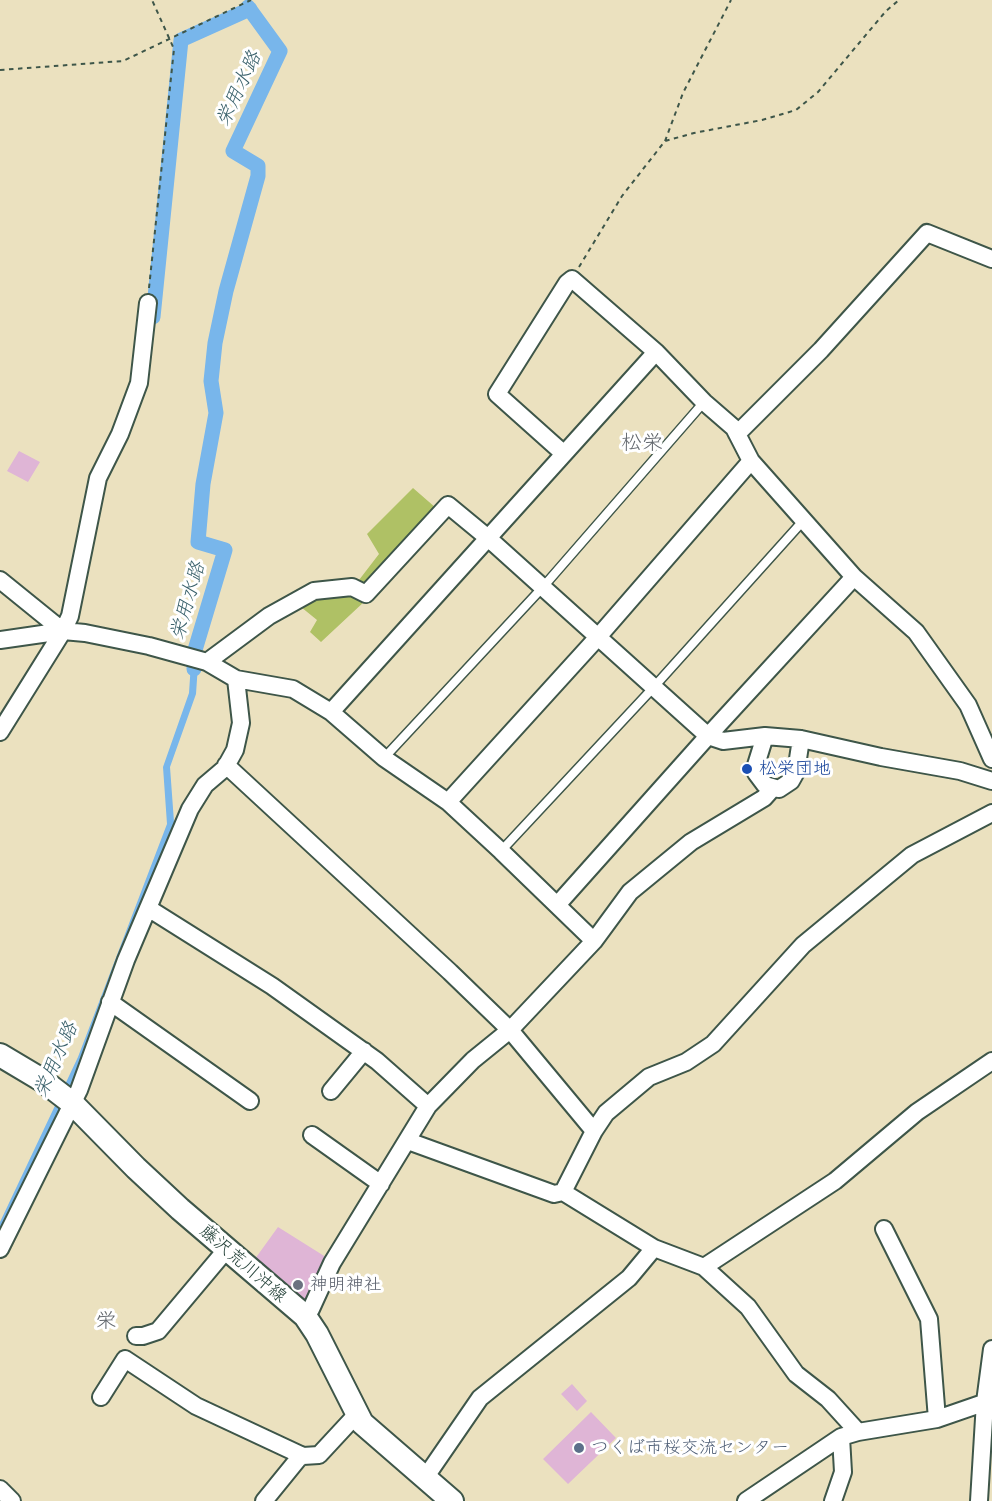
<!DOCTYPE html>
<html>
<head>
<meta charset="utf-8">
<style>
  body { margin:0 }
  canvas { display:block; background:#ebe1bf }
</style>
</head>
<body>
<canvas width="992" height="1501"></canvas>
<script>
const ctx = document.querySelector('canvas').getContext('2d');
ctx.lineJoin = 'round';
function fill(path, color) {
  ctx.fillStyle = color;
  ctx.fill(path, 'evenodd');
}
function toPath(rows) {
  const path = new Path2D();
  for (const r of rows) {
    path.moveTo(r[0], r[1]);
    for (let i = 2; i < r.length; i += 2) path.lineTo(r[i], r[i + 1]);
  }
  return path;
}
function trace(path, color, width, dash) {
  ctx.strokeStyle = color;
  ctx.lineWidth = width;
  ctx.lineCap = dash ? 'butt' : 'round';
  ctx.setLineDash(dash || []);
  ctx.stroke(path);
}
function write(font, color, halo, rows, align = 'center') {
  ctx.font = font + ' "Playpen Sans","Klee One",sans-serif';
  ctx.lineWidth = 6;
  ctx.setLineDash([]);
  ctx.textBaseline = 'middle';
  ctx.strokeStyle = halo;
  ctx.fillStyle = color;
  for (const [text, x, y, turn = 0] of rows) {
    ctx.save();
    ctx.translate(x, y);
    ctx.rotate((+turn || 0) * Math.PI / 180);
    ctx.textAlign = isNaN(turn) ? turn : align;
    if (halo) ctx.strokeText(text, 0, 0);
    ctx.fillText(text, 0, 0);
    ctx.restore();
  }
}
fill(toPath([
  [413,488,436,508,367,587,359,580,379,554,367,534],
  [352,592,365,601,321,642,310,632,317,620,301,607,319,595]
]), '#afc165');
fill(toPath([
  [192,648,199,650,196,694,170,767,174,822,85,1060,0,1237,0,1222,78,1057,167,824,163,767,189,693]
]), '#78b6eb');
trace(toPath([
  [153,317,181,40,250,9],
  [194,669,195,650,225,550,198,542,203,484,216,413,211,381,215,343,226,291,258,176,258,166,233,151,280,51,248,7]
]), '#78b6eb', 15);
fill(toPath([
  [19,451,40,462,28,482,7,471],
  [278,1227,329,1259,307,1308,252,1263],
  [572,1384,587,1401,577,1411,561,1394],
  [591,1412,616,1438,568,1484,543,1459]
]), '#dfb5d6');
const service = toPath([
  [384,758,543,587,704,402],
  [501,851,653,688,803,521]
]);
const minor = toPath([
  [737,434,821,350,927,233,992,259],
  [854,577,916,632,968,705,992,759],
  [0,580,63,631],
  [0,640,63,631,85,633,149,646,207,662,236,679,293,689,331,712,384,758,448,802,501,851,594,941],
  [207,662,269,616,314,591,352,587,366,594,448,505,488,538,708,736,723,741,765,736,801,739,881,757,960,771,992,781],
  [331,712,656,352],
  [0,732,63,631,70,616,98,478,120,434,139,383,148,303],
  [765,736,756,765,756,773,765,785,779,789,791,781,796,772,801,739],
  [226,765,450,972,510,1030,594,1131],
  [448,802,598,637,751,461],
  [558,904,708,736,854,577,751,461,734,428,704,402,656,352,572,279,567,283,497,394,563,453],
  [148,908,272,986,377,1061,428,1106],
  [110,1002,250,1101],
  [331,1091,364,1051],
  [312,1135,381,1184],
  [408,1141,554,1194,563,1192,654,1248,704,1267,748,1307,796,1374,828,1399,858,1432],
  [563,1192,594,1131,606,1113,649,1077,686,1062,713,1044,803,945,912,855,992,813],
  [884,1229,929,1319,937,1419],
  [0,1249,79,1090,126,960,190,809,205,785,225,768,235,750,241,723,236,679],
  [704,1267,835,1181,917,1112,992,1061],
  [305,1316,311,1309,332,1263,428,1106,473,1060,510,1030,594,941,630,892,691,842,764,798,772,789],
  [136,1336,143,1336,158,1331,226,1250],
  [101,1397,125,1359,196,1406,303,1456],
  [425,1478,480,1398,629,1278,654,1248],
  [0,1489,12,1501],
  [264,1501,299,1458,303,1456,319,1455,357,1414],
  [746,1501,841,1437,858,1432,937,1419,992,1400],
  [833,1501,843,1472,841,1437],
  [979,1501,985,1402,992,1349]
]);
const secondary = toPath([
  [0,1055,42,1080,72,1103,136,1168,180,1209,305,1316,317,1334,362,1423,452,1501]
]);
trace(service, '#3e5649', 11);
trace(minor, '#3e5649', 20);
trace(secondary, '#3e5649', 26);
trace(toPath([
  [0,70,123,61,251,0],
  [665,141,683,93,731,0],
  [579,267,622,196,665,141,694,133,762,120,796,110,818,92,886,11,899,0],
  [149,288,174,49,152,0]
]), '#3e5649', 2, [4.5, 4.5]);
trace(service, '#fff', 8);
trace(minor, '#fff', 16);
trace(secondary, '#fff', 22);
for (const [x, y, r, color] of [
  [747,769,6,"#1a4fb4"],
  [298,1285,6,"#6b7280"],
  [579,1448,6,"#5c6f8a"]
]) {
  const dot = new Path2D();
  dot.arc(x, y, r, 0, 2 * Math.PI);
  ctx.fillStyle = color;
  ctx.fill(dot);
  trace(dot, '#fff', 2);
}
write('18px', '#164399', '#fff', [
  ["松栄団地",759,769]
], 'left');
write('18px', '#1f3d34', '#fff', [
  ["藤沢荒川沖線",243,1264,41]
]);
write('18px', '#5b616d', '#fff', [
  ["神明神社",310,1285]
], 'left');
write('18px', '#4e5e75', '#fff', [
  ["つくば市桜交流センター",591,1448]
], 'left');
write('italic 20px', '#3a616b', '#fff', [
  ["栄用水路",239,89,-65],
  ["栄用水路",188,601,-74],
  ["栄用水路",56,1060,-66]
]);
write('21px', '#62676d', '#fff', [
  ["松栄",642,443],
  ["栄",106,1321]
]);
</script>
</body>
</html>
